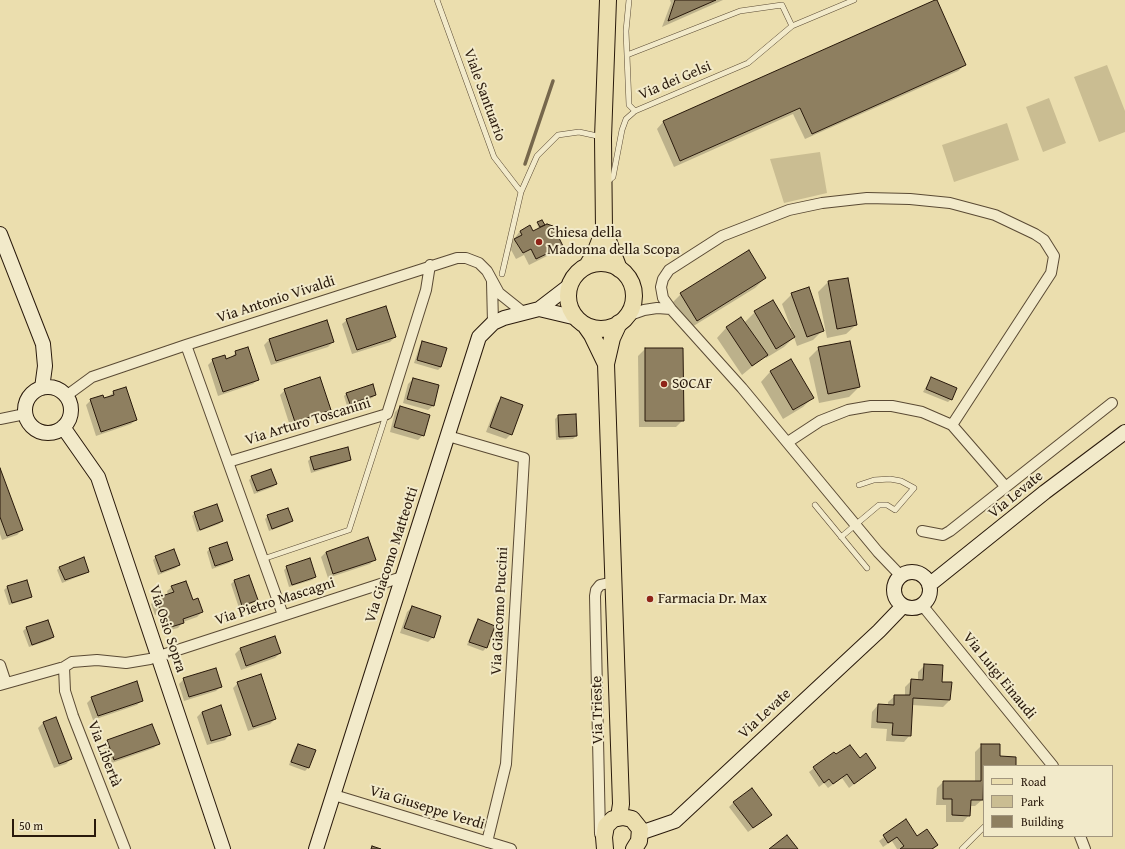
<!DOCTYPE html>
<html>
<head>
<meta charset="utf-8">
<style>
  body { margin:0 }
  #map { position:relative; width:1125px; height:849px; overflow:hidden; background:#ebdeae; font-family:"Gentium Book Plus",serif }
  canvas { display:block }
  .legend { position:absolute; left:983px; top:765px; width:130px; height:72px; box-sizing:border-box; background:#f2eaca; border:1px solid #a2967e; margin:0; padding:5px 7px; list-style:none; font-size:12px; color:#29190b }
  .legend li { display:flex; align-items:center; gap:8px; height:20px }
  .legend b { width:20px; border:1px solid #a2967e }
  .scale { position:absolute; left:12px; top:819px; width:84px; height:18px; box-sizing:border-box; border:2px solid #29190b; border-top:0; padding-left:5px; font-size:12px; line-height:14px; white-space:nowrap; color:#29190b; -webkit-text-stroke:3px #f2eaca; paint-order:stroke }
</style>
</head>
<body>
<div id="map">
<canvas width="1125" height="849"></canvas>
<ul class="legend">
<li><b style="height:5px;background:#ebdeae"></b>Road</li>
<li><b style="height:11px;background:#cabd92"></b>Park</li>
<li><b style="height:11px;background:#8e7f60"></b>Building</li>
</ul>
<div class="scale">50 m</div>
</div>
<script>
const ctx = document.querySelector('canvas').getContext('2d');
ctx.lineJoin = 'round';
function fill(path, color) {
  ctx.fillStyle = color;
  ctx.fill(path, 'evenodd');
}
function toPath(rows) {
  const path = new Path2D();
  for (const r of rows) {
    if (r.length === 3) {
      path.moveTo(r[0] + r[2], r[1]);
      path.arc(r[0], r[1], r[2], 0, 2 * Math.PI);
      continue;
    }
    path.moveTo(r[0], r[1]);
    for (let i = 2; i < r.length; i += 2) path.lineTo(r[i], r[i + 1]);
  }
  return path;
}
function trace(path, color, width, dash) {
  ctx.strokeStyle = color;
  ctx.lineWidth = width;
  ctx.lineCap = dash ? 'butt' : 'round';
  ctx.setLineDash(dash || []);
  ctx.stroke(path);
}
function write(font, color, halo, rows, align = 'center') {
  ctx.font = font + ' "Gentium Book Plus",serif';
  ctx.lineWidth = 4;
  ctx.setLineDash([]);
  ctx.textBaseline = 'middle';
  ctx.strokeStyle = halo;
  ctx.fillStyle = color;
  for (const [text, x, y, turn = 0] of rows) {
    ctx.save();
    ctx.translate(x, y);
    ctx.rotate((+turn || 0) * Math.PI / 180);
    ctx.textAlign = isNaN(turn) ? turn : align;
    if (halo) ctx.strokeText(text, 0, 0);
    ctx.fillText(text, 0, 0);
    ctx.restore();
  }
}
fill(toPath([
  [1107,65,1125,111,1125,132,1099,142,1074,77],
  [1049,98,1066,143,1043,152,1026,107],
  [1007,123,1019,160,954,182,942,145],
  [820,152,827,193,784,203,770,159]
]), '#cabd92');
fill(toPath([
  [670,0,723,0,662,27,671,3],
  [936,0,965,65,958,71,805,139,793,114,674,167,657,129,663,122],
  [538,223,544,225,541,228,561,246,555,252,529,265,524,255,516,259,509,246,520,231,532,232,539,229,537,224],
  [765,278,755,288,687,330,671,304,681,294],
  [828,282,856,325,846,334,827,338,818,292],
  [792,294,823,330,813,340,797,346,794,337,784,347,766,358,765,356,742,375,717,338,726,328,741,318,744,323,755,312,773,301,792,331,782,304],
  [347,320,395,337,390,342,352,354,342,324],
  [326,322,333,342,328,347,271,365,264,345,269,340],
  [423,342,441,367,438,370,414,363,420,345],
  [819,348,859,387,849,397,819,403,809,358],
  [645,349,682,349,683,420,676,427,639,427,638,356],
  [236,352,258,379,253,384,218,396,208,365,213,360,231,358],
  [790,360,813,397,803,407,783,419,761,382,770,372],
  [931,378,951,399,948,402,923,392],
  [413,379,433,406,428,410,403,403,408,384],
  [285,390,330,410,325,414,290,426,280,395],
  [114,392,136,420,131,424,96,436,86,405,91,400,104,400],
  [347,393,375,395,372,398,347,406,344,396],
  [502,398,511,434,506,439,486,432,497,403],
  [400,407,423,435,418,440,390,432,395,412],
  [558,416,576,436,573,439,556,440,555,419],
  [311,458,350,459,347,462,311,473,308,461],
  [0,471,22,530,17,535,2,540,0,534],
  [252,477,276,484,273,487,254,494,249,480],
  [195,513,222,521,219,524,197,532,192,516],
  [268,516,292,521,288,524,269,531,265,519],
  [368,538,375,559,370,564,328,578,321,557,326,552],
  [210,548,232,560,229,563,212,569,207,552],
  [156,557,179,565,176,568,158,575,153,560],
  [60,567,88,571,85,574,62,583,57,570],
  [287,567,315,577,312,580,289,587,284,570],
  [249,576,256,600,253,603,239,608,231,584,234,581],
  [7,587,31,596,28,599,9,605,4,590],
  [172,587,192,602,202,612,197,617,183,622,178,628,166,631,160,613,155,615,151,604,156,599,168,595,167,591],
  [412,607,433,637,428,642,400,633,407,612],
  [478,621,494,627,486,648,483,651,467,645,475,624],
  [26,628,53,637,50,640,29,647,23,631],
  [274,637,280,653,275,658,241,670,235,654,240,649],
  [925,665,941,682,950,683,950,700,943,707,912,705,910,735,904,742,886,741,887,729,871,728,872,712,878,705,888,705,888,702,895,696,905,696,905,687,912,680,918,681,918,672],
  [184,679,221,686,216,691,184,701,179,684],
  [238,683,275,719,270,724,248,731,233,688],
  [92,698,142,700,137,705,93,720,87,703],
  [220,706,229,735,225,740,207,745,197,717,202,712],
  [55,719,71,759,66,764,54,768,38,728,43,723],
  [152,725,158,744,154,748,109,764,103,746,107,741],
  [298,745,308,768,305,771,289,765,295,748],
  [982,745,1015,766,984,766,984,791,982,790,982,800,975,806,969,806,969,815,963,822,946,822,946,805,936,805,937,788,943,782,975,782,975,752],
  [834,753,836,756,859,759,875,768,849,788,842,778,828,788,824,783,819,787,809,772],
  [734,802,766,819,748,832,729,807],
  [905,821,917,838,937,845,933,849,897,849,892,841,883,847,879,841]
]), '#0003');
trace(toPath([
  [525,164,553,81]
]), '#76674c', 3.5);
const building = toPath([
  [675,0,716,0,668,21,675,0],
  [935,0,937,0,966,65,812,134,800,108,680,161,663,121,935,0],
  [542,220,545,225,540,227,537,222,542,220],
  [547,224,553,226,563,246,536,259,531,249,523,253,514,239,522,235,520,231,530,225,533,231,547,224],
  [749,250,766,278,697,321,680,293,749,250],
  [848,278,857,325,837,329,828,281,848,278],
  [809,287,824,331,807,337,791,293,809,287],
  [773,300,795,337,776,349,754,311,773,300],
  [386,306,396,337,357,350,346,319,386,306],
  [741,317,768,355,752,366,726,327,741,317],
  [327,320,334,342,276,361,269,339,327,320],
  [422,341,447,348,441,367,417,360,422,341],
  [850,341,860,387,828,394,818,347,850,341],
  [248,347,259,380,223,392,212,359,225,355,226,359,236,355,235,351,248,347],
  [645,348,683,348,684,421,645,421,645,348],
  [791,359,814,398,793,410,770,371,791,359],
  [320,377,331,410,295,422,284,389,320,377],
  [931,377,957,388,952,400,926,389,931,377],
  [413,378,439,385,434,406,407,399,413,378],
  [373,384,376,395,350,404,346,393,373,384],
  [126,387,137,420,101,432,90,399,103,395,104,398,114,395,113,391,126,387],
  [501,397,523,405,512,435,490,427,501,397],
  [400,406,430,415,424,436,394,427,400,406],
  [576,414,577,436,559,437,558,415,576,414],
  [348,447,351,460,314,470,310,457,348,447],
  [0,468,23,530,7,536,0,517,0,468],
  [271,469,277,484,257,491,251,476,271,469],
  [217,504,223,521,200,530,194,512,217,504],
  [288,508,293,521,272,529,267,515,288,508],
  [368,537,376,560,333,574,326,552,368,537],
  [227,542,233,560,215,566,209,548,227,542],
  [174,549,180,565,161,572,155,556,174,549],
  [84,557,89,572,65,580,59,567,84,557],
  [310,558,316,577,292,585,286,566,310,558],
  [249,575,258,600,242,606,234,580,249,575],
  [27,580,32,597,12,603,7,586,27,580],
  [186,581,193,600,198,598,203,612,183,619,184,623,171,627,165,609,160,610,156,598,174,592,171,586,186,581],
  [412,606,441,616,434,638,404,628,412,606],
  [478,619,495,626,487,648,469,642,478,619],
  [48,620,54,637,32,645,26,627,48,620],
  [275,636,281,653,246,666,240,648,275,636],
  [924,664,943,665,942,682,952,682,950,700,913,698,911,736,892,735,893,723,877,722,878,704,894,705,894,695,910,695,911,679,923,680,924,664],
  [216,668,222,687,189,697,183,678,216,668],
  [261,674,276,719,253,727,237,682,261,674],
  [137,681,143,701,98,716,91,697,137,681],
  [221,705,231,735,211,741,202,712,221,705],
  [56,717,72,759,59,764,43,722,56,717],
  [152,724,160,744,114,760,107,740,152,724],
  [298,744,316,750,309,768,291,762,298,744],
  [981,744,1000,744,1000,756,1016,757,1016,766,984,766,983,800,971,800,970,816,952,815,952,799,943,799,943,781,981,781,981,744],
  [850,745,860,758,866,753,876,768,854,784,847,774,833,784,829,779,824,783,813,767,834,752,836,754,850,745],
  [752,788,772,815,753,828,733,802,752,788],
  [906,819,917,836,927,829,938,845,932,849,900,849,904,846,897,837,888,843,883,835,906,819],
  [787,835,798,849,769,849,787,835],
  [372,846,381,849,371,849,372,846]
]);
fill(building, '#8e7f60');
trace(building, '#29190b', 1);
const lane = toPath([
  [437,0,494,157,521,192],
  [629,0,626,31,629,105,635,111],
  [627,55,740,11,782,5,792,26],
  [607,182,613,177,622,130,626,119,635,111,748,63,792,26,854,0],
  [502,274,521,192,537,156,558,135,579,132,602,137],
  [815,505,867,568],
  [841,537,879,505,887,505,895,510,914,488,901,481,890,479,874,480,859,485],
  [263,559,349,530,386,415],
  [962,849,984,827]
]);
const street = toPath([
  [492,282,493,323],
  [627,316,644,310,657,308,671,309],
  [186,345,283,615],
  [66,396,92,377,186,345,457,258,466,258,479,263,487,271,499,293,524,313],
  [0,419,25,414],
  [448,436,524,458,506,764,487,842],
  [788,442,820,421,848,410,871,406,892,406,922,412,952,425,1005,486],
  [228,462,387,414,426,290,430,265],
  [922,531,943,535,950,531,1112,403],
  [901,576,878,552,742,388,671,309,663,298,661,287,663,279,669,270,722,236,789,210,822,203,867,198,910,199,950,203,995,215,1035,234,1044,240,1054,256,1051,273,952,425],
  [922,605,1053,766],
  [0,665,6,683],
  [64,667,65,691,73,716,125,849],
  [0,685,64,667,72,662,97,660,126,663,150,659,402,577],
  [334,795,511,849],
  [600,834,595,596,596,590,600,585,613,582],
  [1080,836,1085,849]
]);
const secondary = toPath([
  [0,234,43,344,45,366,42,388],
  [539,309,577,318],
  [48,410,23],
  [63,427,98,477,223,849],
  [912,590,18],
  [929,585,1045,492,1125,432],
  [640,833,675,821,879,631,903,606],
  [316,849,479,337,493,323,504,318,539,309,569,286]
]);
const primary = toPath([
  [608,0,603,138,604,230,619,269],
  [601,296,33],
  [587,266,595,253,604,230],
  [585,325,592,335,606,364],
  [619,817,621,804,606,364,612,338,619,323],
  [605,849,604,837,606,826,613,819,623,817,632,819,640,829,639,841,634,849]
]);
trace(lane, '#5a4a34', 6);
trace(street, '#5a4a34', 12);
trace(secondary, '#29190b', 16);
trace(primary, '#29190b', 18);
trace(lane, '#f2eaca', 5);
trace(street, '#f2eaca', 10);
trace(secondary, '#f2eaca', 14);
trace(primary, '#ebdeae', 16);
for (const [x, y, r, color] of [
  [539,242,4,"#8f2418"],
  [664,384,4,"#8f2418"],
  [650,599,4,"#8f2418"]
]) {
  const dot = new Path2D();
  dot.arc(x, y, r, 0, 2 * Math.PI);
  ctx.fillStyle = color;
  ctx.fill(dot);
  trace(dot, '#f2eaca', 1.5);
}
write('15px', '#29190b', '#f2eaca', [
  ["Via dei Gelsi",675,81,-23],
  ["Viale Santuario",484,95,70],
  ["Via Antonio Vivaldi",276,300,-18],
  ["Via Arturo Toscanini",308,422,-17],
  ["Via Levate",1016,495,-39],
  ["Via Giacomo Matteotti",392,555,-72],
  ["Via Pietro Mascagni",275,602,-18],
  ["Via Giacomo Puccini",500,611,-87],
  ["Via Osio Sopra",167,629,72],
  ["Via Luigi Einaudi",999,676,51],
  ["Via Trieste",598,710,-91],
  ["Via Levate",765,714,-43],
  ["Via Libertà",104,754,69],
  ["Via Giuseppe Verdi",427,808,17]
]);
write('15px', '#29190b', '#f2eaca', [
  ["Chiesa della",547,233],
  ["Madonna della Scopa",547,250],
  ["SOCAF",672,384],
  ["Farmacia Dr. Max",658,599]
], 'left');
</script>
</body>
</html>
